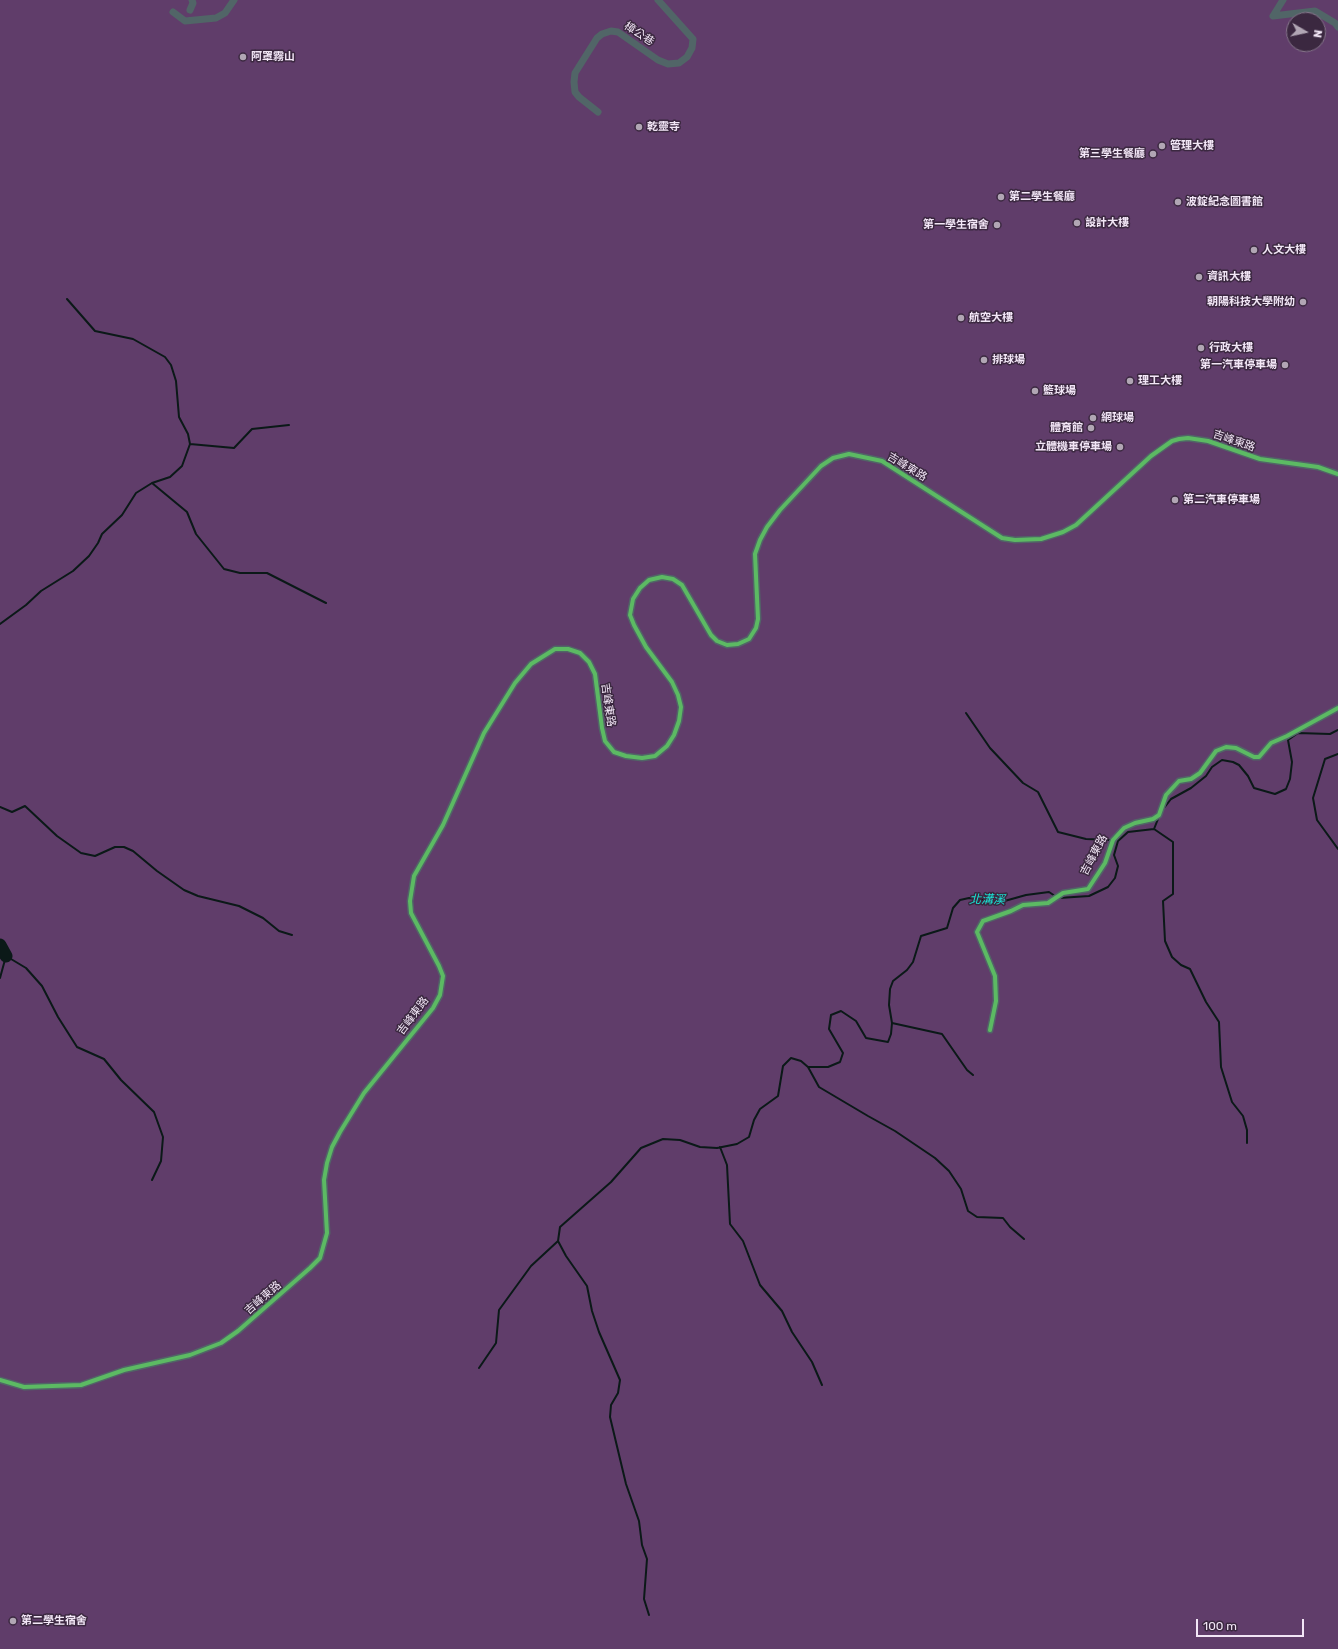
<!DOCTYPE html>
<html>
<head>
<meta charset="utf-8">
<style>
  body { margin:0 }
  #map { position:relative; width:1338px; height:1649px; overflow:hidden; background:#382e3a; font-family:Rubik,sans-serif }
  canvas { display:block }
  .north { position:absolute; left:1286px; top:12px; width:40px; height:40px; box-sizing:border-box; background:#3b2840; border:1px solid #847489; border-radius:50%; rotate:99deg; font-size:11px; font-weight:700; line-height:16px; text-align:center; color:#f2e6f6 }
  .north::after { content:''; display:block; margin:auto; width:14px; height:18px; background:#b1a6b4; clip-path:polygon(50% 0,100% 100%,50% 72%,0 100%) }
  .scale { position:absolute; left:1196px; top:1619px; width:108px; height:18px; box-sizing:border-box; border:2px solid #f2e6f6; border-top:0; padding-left:5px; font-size:12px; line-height:14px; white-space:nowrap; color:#f2e6f6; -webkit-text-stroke:3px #3b2840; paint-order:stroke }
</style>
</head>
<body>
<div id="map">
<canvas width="1338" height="1649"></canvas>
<div class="north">N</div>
<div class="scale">100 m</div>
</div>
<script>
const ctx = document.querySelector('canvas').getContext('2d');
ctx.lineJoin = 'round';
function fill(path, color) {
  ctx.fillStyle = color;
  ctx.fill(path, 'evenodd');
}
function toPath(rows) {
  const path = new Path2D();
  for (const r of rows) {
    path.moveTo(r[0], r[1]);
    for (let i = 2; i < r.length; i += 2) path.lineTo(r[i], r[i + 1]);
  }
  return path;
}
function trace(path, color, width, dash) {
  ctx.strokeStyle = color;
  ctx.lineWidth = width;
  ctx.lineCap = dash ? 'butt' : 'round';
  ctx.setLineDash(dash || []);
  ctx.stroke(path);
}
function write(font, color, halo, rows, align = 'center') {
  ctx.font = font + ' Rubik,"Noto Sans TC",sans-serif';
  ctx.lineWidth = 3;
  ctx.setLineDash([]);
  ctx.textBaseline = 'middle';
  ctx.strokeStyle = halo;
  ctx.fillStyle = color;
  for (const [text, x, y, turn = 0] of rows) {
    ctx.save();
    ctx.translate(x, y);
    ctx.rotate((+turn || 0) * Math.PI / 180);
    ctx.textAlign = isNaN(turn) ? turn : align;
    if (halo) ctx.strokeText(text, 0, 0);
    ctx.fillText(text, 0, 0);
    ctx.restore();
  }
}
fill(toPath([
  [0,0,1338,0,1338,1649,0,1649],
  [1294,20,1318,20,1318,44,1294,44]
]), '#603d6a');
trace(toPath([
  [190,444,234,448,252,429,289,425],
  [152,483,187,512,196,534,224,569,240,573,267,573,326,603],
  [0,624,26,605,41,591,73,571,89,556,98,543,102,534,122,515,136,493,152,483,170,477,182,466,190,444,188,434,179,417,176,381,171,365,165,357,133,339,95,331,67,299],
  [966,713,990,748,1023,783,1038,792,1058,832,1086,839,1111,840],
  [1338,754,1325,759,1313,798,1317,820,1338,849],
  [0,807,12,812,25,806,57,836,81,853,95,856,115,847,124,847,133,851,157,871,184,890,198,896,239,906,263,918,279,931,292,935],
  [1164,808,1171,799,1191,788,1206,776,1212,767,1222,760,1233,762,1239,765,1248,776,1254,788,1275,794,1286,789,1290,779,1292,762,1288,740,1298,733,1330,734,1338,730],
  [1154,829,1173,842,1173,894,1163,901,1165,941,1172,957,1181,965,1190,969,1206,1002,1219,1022,1221,1067,1232,1102,1243,1116,1247,1130,1247,1143],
  [1059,898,1089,896,1108,887,1115,878,1118,866,1114,855,1118,841,1128,832,1154,829,1158,819],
  [0,978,6,956,26,968,42,986,58,1017,77,1047,104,1059,121,1080,154,1112,163,1137,161,1161,152,1180],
  [892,1023,942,1034,967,1070,973,1075],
  [808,1067,819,1087,868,1116,895,1131,935,1158,949,1171,961,1189,968,1211,977,1217,1003,1218,1010,1227,1024,1239],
  [720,1147,727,1165,730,1224,743,1241,760,1285,782,1311,792,1332,812,1362,822,1385],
  [479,1368,496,1343,499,1310,531,1266,558,1241],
  [649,1615,644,1599,647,1559,642,1545,639,1521,626,1484,610,1417,611,1405,618,1393,620,1380,599,1332,592,1311,587,1286,566,1256,558,1241,560,1227,611,1182,641,1148,663,1139,680,1140,700,1147,717,1148,737,1144,749,1137,754,1120,760,1109,778,1096,783,1066,791,1058,801,1061,808,1067,828,1067,840,1062,843,1053,829,1029,831,1015,841,1011,856,1021,866,1038,888,1042,891,1034,892,1023,889,1005,890,989,893,981,907,970,913,962,921,936,947,928,953,908,960,900,969,898,1001,902,1026,895,1049,892,1055,896]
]), '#0b1918', 2);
trace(toPath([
  [0,945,6,956]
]), '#0b1918', 13);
trace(toPath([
  [1283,0,1273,16,1315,11,1335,23,1338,27],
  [190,10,193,3,192,0],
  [173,12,185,21,216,18,225,13,234,0],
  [598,112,579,97,575,92,574,82,575,73,597,38,602,34,611,31,618,32,658,60,668,64,679,63,687,57,692,48,693,39,658,0],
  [990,1030,996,1001,995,976,977,932,983,921,1011,911,1023,905,1048,903,1063,893,1088,889,1105,863,1113,840,1124,828,1135,823,1153,819,1159,815,1166,795,1179,781,1191,779,1200,773,1216,751,1226,747,1236,748,1254,757,1259,757,1271,743,1287,736,1338,708],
  [0,1380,24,1387,81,1385,124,1370,190,1355,221,1343,238,1331,310,1268,320,1258,327,1233,324,1180,327,1163,332,1147,340,1132,364,1093,433,1008,440,995,443,976,439,966,411,913,410,901,414,876,443,825,484,733,515,683,531,664,555,649,568,649,580,653,589,662,595,674,602,728,605,741,614,752,626,756,642,758,655,756,667,746,674,735,679,721,681,707,678,695,672,682,646,647,634,625,630,615,633,599,640,588,649,580,662,577,673,579,682,585,711,635,717,641,727,645,738,644,749,639,756,628,758,619,755,554,760,540,767,527,780,510,821,466,833,458,849,454,882,461,1002,538,1015,540,1041,539,1063,532,1076,525,1151,456,1172,441,1179,439,1188,438,1208,441,1260,459,1318,467,1338,474]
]), '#516567', 7);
trace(toPath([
  [990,1030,996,1001,995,976,977,932,983,921,1011,911,1023,905,1048,903,1063,893,1088,889,1105,863,1113,840,1124,828,1135,823,1153,819,1159,815,1166,795,1179,781,1191,779,1200,773,1216,751,1226,747,1236,748,1254,757,1259,757,1271,743,1287,736,1338,708],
  [0,1380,24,1387,81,1385,124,1370,190,1355,221,1343,238,1331,310,1268,320,1258,327,1233,324,1180,327,1163,332,1147,340,1132,364,1093,433,1008,440,995,443,976,439,966,411,913,410,901,414,876,443,825,484,733,515,683,531,664,555,649,568,649,580,653,589,662,595,674,602,728,605,741,614,752,626,756,642,758,655,756,667,746,674,735,679,721,681,707,678,695,672,682,646,647,634,625,630,615,633,599,640,588,649,580,662,577,673,579,682,585,711,635,717,641,727,645,738,644,749,639,756,628,758,619,755,554,760,540,767,527,780,510,821,466,833,458,849,454,882,461,1002,538,1015,540,1041,539,1063,532,1076,525,1151,456,1172,441,1179,439,1188,438,1208,441,1260,459,1318,467,1338,474]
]), '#5cba63', 4);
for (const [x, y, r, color] of [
  [243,57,4,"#b1a6b4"],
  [639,127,4,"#b1a6b4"],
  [1162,146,4,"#b1a6b4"],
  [1153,154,4,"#b1a6b4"],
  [1001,197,4,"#b1a6b4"],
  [1178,202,4,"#b1a6b4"],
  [1077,223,4,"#b1a6b4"],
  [997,225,4,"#b1a6b4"],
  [1254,250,4,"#b1a6b4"],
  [1199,277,4,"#b1a6b4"],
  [1303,302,4,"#b1a6b4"],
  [961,318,4,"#b1a6b4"],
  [1201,348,4,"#b1a6b4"],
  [984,360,4,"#b1a6b4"],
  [1285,365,4,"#b1a6b4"],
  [1130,381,4,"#b1a6b4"],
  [1035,391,4,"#b1a6b4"],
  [1093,418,4,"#b1a6b4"],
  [1091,428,4,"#b1a6b4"],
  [1120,447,4,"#b1a6b4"],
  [1175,500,4,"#b1a6b4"],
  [13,1621,4,"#b1a6b4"]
]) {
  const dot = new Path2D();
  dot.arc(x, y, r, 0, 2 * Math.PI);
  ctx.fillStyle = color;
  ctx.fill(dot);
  trace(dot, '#3b2840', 1.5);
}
write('11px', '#f2e6f6', '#3b2840', [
  ["樟公巷",639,34,33],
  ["吉峰東路",1234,441,19],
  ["吉峰東路",907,467,31],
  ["吉峰東路",608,705,82],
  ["吉峰東路",1094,855,-62],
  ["吉峰東路",413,1016,-53],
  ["吉峰東路",263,1298,-41]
]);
write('bold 11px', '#f2e6f6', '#3b2840', [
  ["阿罩霧山",251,57],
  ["乾靈寺",647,127],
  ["管理大樓",1170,146],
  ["第三學生餐廳",1145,154,"right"],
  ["第二學生餐廳",1009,197],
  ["波錠紀念圖書館",1186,202],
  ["設計大樓",1085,223],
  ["第一學生宿舍",989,225,"right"],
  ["人文大樓",1262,250],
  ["資訊大樓",1207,277],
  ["朝陽科技大學附幼",1295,302,"right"],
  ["航空大樓",969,318],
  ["行政大樓",1209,348],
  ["排球場",992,360],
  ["第一汽車停車場",1277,365,"right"],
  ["理工大樓",1138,381],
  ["籃球場",1043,391],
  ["網球場",1101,418],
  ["體育館",1083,428,"right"],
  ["立體機車停車場",1112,447,"right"],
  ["第二汽車停車場",1183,500],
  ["第二學生宿舍",21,1621]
], 'left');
write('italic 12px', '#19e5d5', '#3b2840', [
  ["北溝溪",987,900,1]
]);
</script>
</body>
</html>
